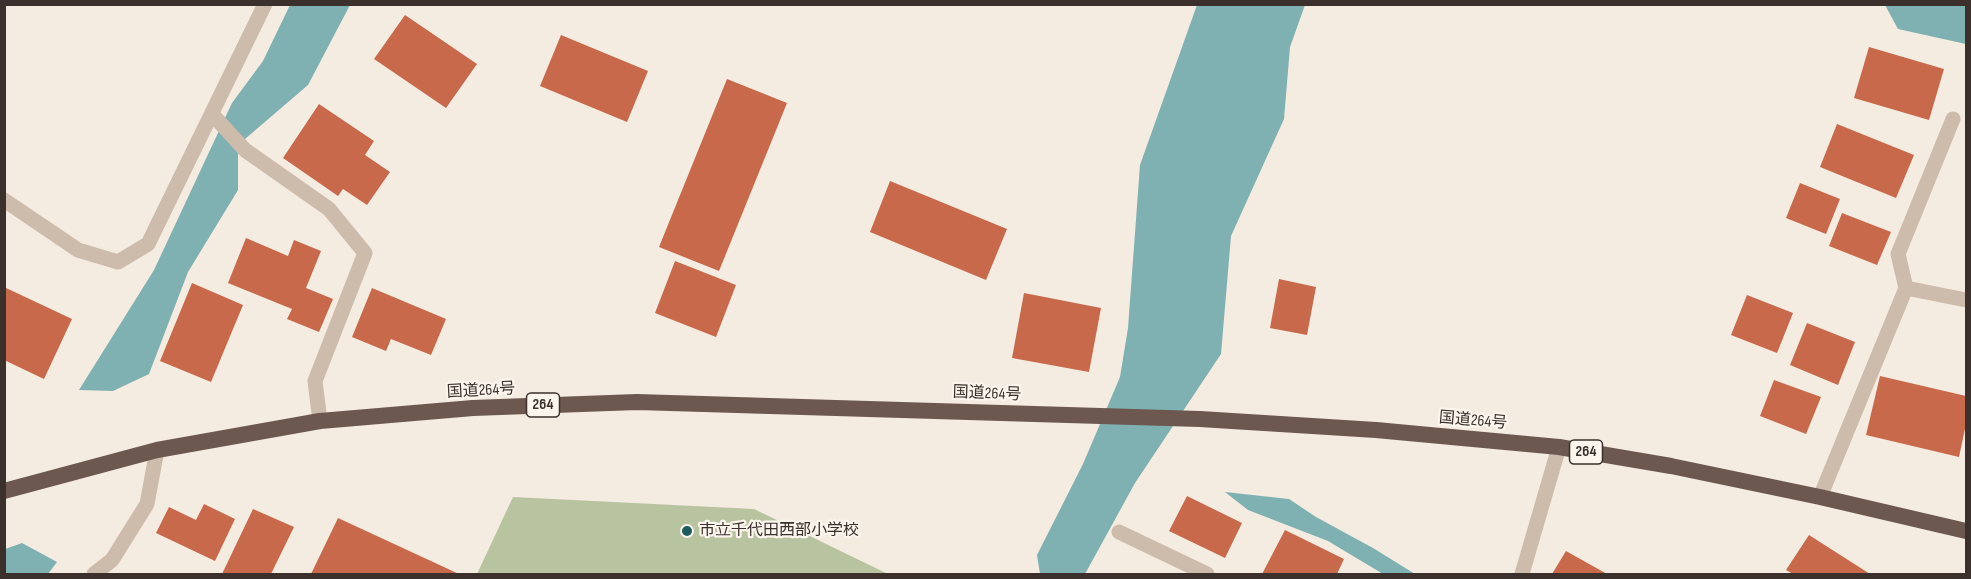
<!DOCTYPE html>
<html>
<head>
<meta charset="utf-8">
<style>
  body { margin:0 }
  #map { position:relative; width:1971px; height:579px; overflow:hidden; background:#f4ebe1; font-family:"Sofia Sans Condensed",sans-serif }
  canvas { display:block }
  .frame { position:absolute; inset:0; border:6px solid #3b302b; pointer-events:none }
</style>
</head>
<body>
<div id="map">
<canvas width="1971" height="579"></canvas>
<div class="frame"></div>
</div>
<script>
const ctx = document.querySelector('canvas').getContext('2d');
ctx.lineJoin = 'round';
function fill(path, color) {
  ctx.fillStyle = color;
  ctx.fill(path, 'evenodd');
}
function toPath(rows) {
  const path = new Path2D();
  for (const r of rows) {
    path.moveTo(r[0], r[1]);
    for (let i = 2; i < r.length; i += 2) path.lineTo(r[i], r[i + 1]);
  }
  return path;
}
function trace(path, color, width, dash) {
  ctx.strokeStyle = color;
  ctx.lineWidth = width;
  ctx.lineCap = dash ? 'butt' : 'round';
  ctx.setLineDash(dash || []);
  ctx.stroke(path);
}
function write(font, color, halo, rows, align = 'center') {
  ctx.font = font + ' "Sofia Sans Condensed","Noto Sans JP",sans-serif';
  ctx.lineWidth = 4.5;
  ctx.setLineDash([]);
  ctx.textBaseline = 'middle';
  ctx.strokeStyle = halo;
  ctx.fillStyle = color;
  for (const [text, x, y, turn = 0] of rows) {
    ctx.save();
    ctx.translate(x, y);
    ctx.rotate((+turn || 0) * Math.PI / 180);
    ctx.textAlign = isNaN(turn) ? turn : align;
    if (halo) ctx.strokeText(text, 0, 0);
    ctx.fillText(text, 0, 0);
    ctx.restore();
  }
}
fill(toPath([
  [513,497,754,509,888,574,477,574]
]), '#b8c4a0');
fill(toPath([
  [290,5,350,5,308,85,238,145,238,190,188,272,149,374,113,391,79,390,154,270,232,103,263,61],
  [1197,5,1305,5,1290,47,1284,119,1231,236,1221,354,1135,483,1085,574,1040,574,1037,555,1083,464,1120,377,1128,328,1140,165],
  [1885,5,1966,5,1966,44,1898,29],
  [1225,492,1289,499,1316,517,1373,548,1415,574,1383,574,1328,541,1248,510],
  [22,543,57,562,48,574,5,574,5,549]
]), '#7fb0b2');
fill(toPath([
  [405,15,477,64,446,108,374,59],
  [561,35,648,71,627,122,540,86],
  [1869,47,1944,69,1929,120,1854,98],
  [727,79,787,103,719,271,659,247],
  [319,104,374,141,365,155,390,172,367,205,343,189,338,196,283,158],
  [1837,124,1914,155,1896,198,1820,167],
  [890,181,1007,229,986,280,870,232],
  [1800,183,1840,199,1826,234,1786,218],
  [1842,213,1891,232,1877,265,1829,246],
  [246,238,288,256,294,240,321,251,306,288,333,299,319,332,287,319,292,309,228,283],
  [675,261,736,285,716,337,655,313],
  [1279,279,1316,287,1307,335,1270,328],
  [192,283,243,305,211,382,160,361],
  [4,287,72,319,44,379,4,360],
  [372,288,446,319,431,355,391,339,386,351,352,337],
  [1024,293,1101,308,1089,372,1012,358],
  [1747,295,1793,313,1777,353,1731,335],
  [1807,323,1855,342,1838,385,1790,365],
  [1880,376,1966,396,1966,424,1959,457,1866,435],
  [1774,380,1821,397,1806,434,1760,416],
  [1187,496,1242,523,1225,558,1169,531],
  [204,504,235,519,215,561,156,533,169,507,196,520],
  [253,509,294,527,271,574,222,574],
  [338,518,459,574,311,574],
  [1285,530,1344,559,1337,574,1262,574],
  [1809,535,1870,574,1793,574,1786,570],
  [1566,551,1607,574,1552,574]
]), '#c8694b');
trace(toPath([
  [212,114,245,150,329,209,365,253,315,381,320,421],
  [4,200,78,250,118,262,148,244,265,4],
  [1906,288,1966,300],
  [1820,497,1906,288,1898,254,1953,119],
  [1119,532,1207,574],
  [94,574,112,560,147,504,157,450],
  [1522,574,1559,447]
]), '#cdbbac', 15);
trace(toPath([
  [4,491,157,450,320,421,473,408,637,402,1200,419,1376,430,1559,447,1671,466,1820,497,1966,531]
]), '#6c584f', 16);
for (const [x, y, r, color] of [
  [687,531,6,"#1f5a5e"]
]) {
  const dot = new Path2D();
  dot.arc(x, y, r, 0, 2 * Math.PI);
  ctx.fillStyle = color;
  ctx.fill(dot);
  trace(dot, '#fbf5ee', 2);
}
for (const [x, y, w] of [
  [543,405,33],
  [1586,452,33]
]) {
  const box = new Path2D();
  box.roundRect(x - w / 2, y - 12, w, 24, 4.5);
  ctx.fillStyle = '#fbf5ee';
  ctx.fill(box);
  trace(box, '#3b302b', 1.5);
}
write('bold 15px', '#3b302b', null, [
  ["264",543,405],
  ["264",1586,452]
]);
write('16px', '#3b302b', '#fbf5ee', [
  ["国道264号",481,391,-3],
  ["国道264号",987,394,2],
  ["国道264号",1473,421,5]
]);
write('16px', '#3b302b', '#fbf5ee', [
  ["市立千代田西部小学校",699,531]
], 'left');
</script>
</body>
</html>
